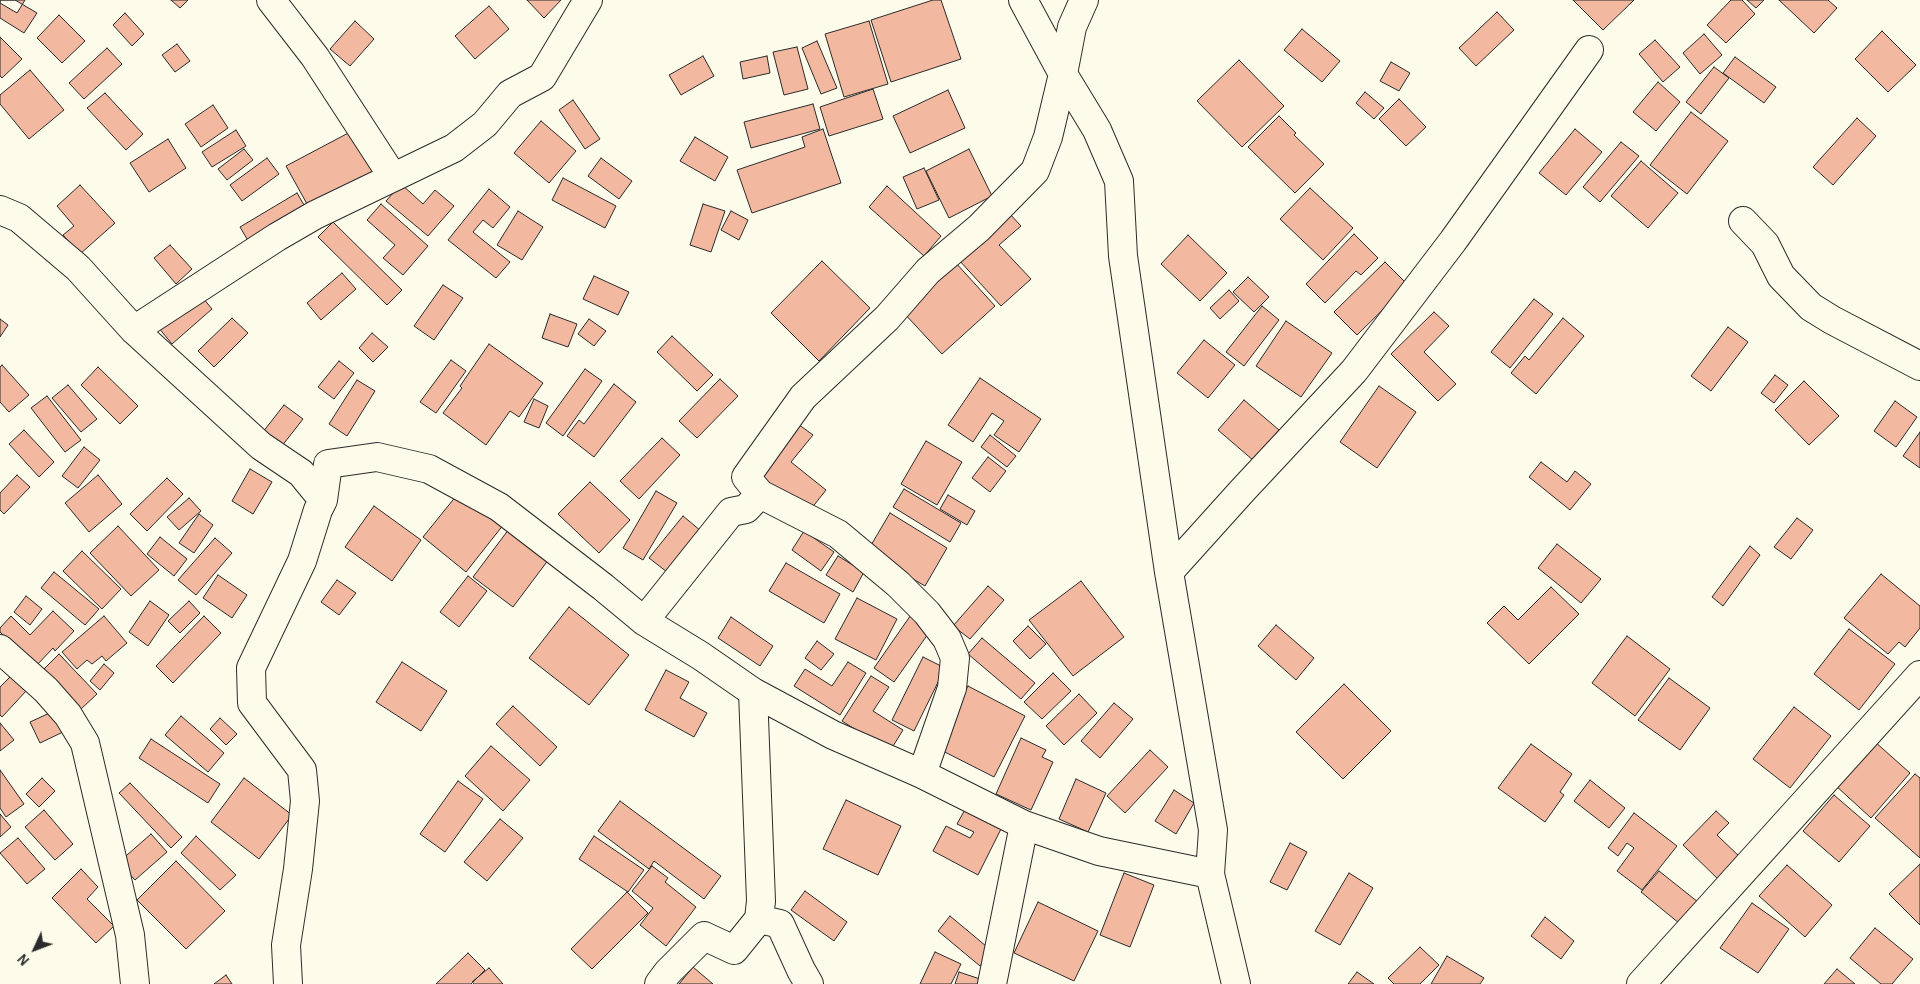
<!DOCTYPE html>
<html>
<head>
<meta charset="utf-8">
<style>
  body { margin:0 }
  #map { position:relative; width:1920px; height:984px; overflow:hidden; background:#fdfbea; font-family:"Alegreya Sans",sans-serif }
  canvas { display:block }
  .north { position:absolute; left:10px; top:924px; width:50px; height:50px; -webkit-text-stroke:4px #fdfbea; paint-order:stroke; rotate:227deg; font-size:14px; font-weight:700; line-height:20px; text-align:center; color:#2b2b2b }
  .north::after { content:''; display:block; margin:auto; width:18px; height:22px; background:#2b2b2b; clip-path:polygon(50% 0,100% 100%,50% 72%,0 100%) }
</style>
</head>
<body>
<div id="map">
<canvas width="1920" height="984"></canvas>
<div class="north">N</div>
</div>
<script>
const ctx = document.querySelector('canvas').getContext('2d');
ctx.lineJoin = 'round';
function fill(path, color) {
  ctx.fillStyle = color;
  ctx.fill(path, 'evenodd');
}
function toPath(rows) {
  const path = new Path2D();
  for (const r of rows) {
    path.moveTo(r[0], r[1]);
    for (let i = 2; i < r.length; i += 2) path.lineTo(r[i], r[i + 1]);
  }
  return path;
}
function trace(path, color, width, dash) {
  ctx.strokeStyle = color;
  ctx.lineWidth = width;
  ctx.lineCap = dash ? 'butt' : 'round';
  ctx.setLineDash(dash || []);
  ctx.stroke(path);
}
const building = toPath([
  [0,0,15,0,37,13,24,33,0,18,0,0],
  [0,0,25,0,17,13,0,3,0,0],
  [171,0,188,0,180,8,171,0],
  [527,0,561,0,544,18,527,0],
  [933,0,941,0,961,59,891,82,871,20,933,0],
  [1573,0,1634,0,1603,30,1573,0],
  [1731,0,1742,0,1755,14,1726,43,1707,25,1731,0],
  [1747,0,1764,0,1756,8,1747,0],
  [1779,0,1828,0,1837,8,1814,33,1779,0],
  [489,6,509,29,475,59,455,36,489,6],
  [1497,12,1514,30,1476,66,1459,48,1497,12],
  [125,13,144,34,132,46,113,25,125,13],
  [59,15,85,41,62,63,37,38,59,15],
  [355,21,374,39,350,66,330,49,355,21],
  [869,21,888,84,844,97,825,34,869,21],
  [1302,29,1340,61,1322,82,1284,50,1302,29],
  [1882,31,1916,65,1888,92,1855,59,1882,31],
  [1704,34,1722,55,1700,74,1683,53,1704,34],
  [0,37,22,59,2,78,0,76,0,37],
  [1655,40,1680,67,1663,82,1639,54,1655,40],
  [817,41,837,88,821,94,802,48,817,41],
  [177,44,190,61,175,72,162,55,177,44],
  [797,47,808,89,784,95,773,52,797,47],
  [107,48,122,64,84,99,69,83,107,48],
  [703,56,714,76,681,95,669,75,703,56],
  [767,56,770,73,743,79,740,62,767,56],
  [1735,57,1776,87,1764,103,1723,73,1735,57],
  [1239,60,1284,106,1242,147,1197,101,1239,60],
  [1391,62,1410,73,1399,91,1380,81,1391,62],
  [1714,67,1729,78,1701,114,1686,102,1714,67],
  [30,70,64,110,29,139,0,104,0,95,30,70],
  [1658,82,1680,102,1656,131,1633,112,1658,82],
  [873,89,883,119,829,136,820,107,873,89],
  [948,90,965,128,910,153,893,116,948,90],
  [1365,92,1384,108,1374,119,1356,103,1365,92],
  [105,93,143,134,126,150,87,108,105,93],
  [1399,99,1426,127,1406,146,1379,119,1399,99],
  [573,100,600,139,585,149,559,110,573,100],
  [813,104,820,129,751,148,744,122,813,104],
  [213,105,228,128,201,147,185,124,213,105],
  [1691,112,1728,141,1687,194,1650,165,1691,112],
  [1279,116,1296,133,1294,135,1324,164,1295,193,1248,147,1279,116],
  [1857,118,1876,136,1833,185,1813,167,1857,118],
  [541,121,576,151,549,183,514,153,541,121],
  [823,129,841,183,752,213,737,170,805,147,802,137,823,129],
  [1575,129,1602,152,1566,195,1539,173,1575,129],
  [236,130,246,146,212,167,202,152,236,130],
  [354,130,380,177,312,213,286,166,354,130],
  [695,137,728,157,715,181,680,161,695,137],
  [168,139,186,168,149,192,130,163,168,139],
  [1621,142,1639,156,1600,202,1583,187,1621,142],
  [244,149,253,160,227,180,218,169,244,149],
  [969,149,992,196,949,218,926,171,969,149],
  [267,158,279,174,242,201,230,185,267,158],
  [601,158,632,181,619,199,588,176,601,158],
  [1641,161,1678,193,1648,228,1611,196,1641,161],
  [924,168,939,200,917,209,903,177,924,168],
  [563,178,616,206,605,228,552,200,563,178],
  [401,184,423,204,435,190,454,206,428,236,386,201,401,184],
  [80,185,115,223,80,254,63,235,74,226,57,206,80,185],
  [887,186,941,236,924,256,869,207,887,186],
  [1310,188,1353,228,1323,260,1280,219,1310,188],
  [489,189,510,207,493,228,483,220,473,232,510,262,496,278,448,240,489,189],
  [297,193,307,210,250,244,240,227,297,193],
  [381,204,428,246,403,275,383,258,395,245,367,220,381,204],
  [703,204,725,211,711,252,690,245,703,204],
  [518,211,543,227,522,260,497,245,518,211],
  [731,211,748,220,739,240,721,230,731,211],
  [1009,213,1021,226,999,245,1031,279,1001,306,958,259,1009,213],
  [333,222,402,290,387,305,318,237,333,222],
  [1354,234,1378,258,1361,275,1356,271,1325,303,1306,284,1354,234],
  [1188,235,1227,273,1200,301,1161,264,1188,235],
  [170,245,192,269,176,284,154,258,170,245],
  [822,261,870,308,819,361,771,313,822,261],
  [955,262,995,306,942,354,902,311,955,262],
  [1385,262,1408,285,1357,335,1334,312,1385,262],
  [342,273,356,289,321,320,307,303,342,273],
  [594,276,629,292,618,315,583,299,594,276],
  [1248,277,1269,297,1254,312,1233,292,1248,277],
  [443,285,463,298,434,340,414,326,443,285],
  [1229,290,1239,301,1220,319,1210,308,1229,290],
  [198,292,212,309,172,344,158,327,198,292],
  [1534,299,1553,314,1510,368,1491,352,1534,299],
  [1262,306,1279,320,1244,366,1226,352,1262,306],
  [1434,312,1449,326,1424,352,1456,384,1438,401,1391,354,1434,312],
  [550,314,577,324,568,347,542,338,550,314],
  [232,318,248,333,214,367,198,351,232,318],
  [1563,318,1584,336,1536,394,1511,373,1525,356,1529,360,1563,318],
  [0,319,8,325,0,337,0,319],
  [589,319,606,331,594,346,578,334,589,319],
  [1286,321,1332,353,1301,397,1256,366,1286,321],
  [1728,327,1748,342,1711,391,1691,376,1728,327],
  [372,333,388,347,373,362,359,348,372,333],
  [672,336,713,375,697,391,657,352,672,336],
  [1204,340,1235,365,1208,398,1177,373,1204,340],
  [489,344,543,383,519,417,510,411,486,445,443,413,462,388,460,386,489,344],
  [451,360,466,371,436,413,420,402,451,360],
  [339,361,354,373,334,399,318,387,339,361],
  [2,365,29,395,9,412,0,402,0,367,2,365],
  [98,367,138,406,120,424,81,385,98,367],
  [585,369,602,381,563,436,546,423,585,369],
  [1775,375,1788,385,1774,403,1761,393,1775,375],
  [980,378,1041,419,1019,452,994,435,1004,421,992,413,973,442,948,425,980,378],
  [720,379,738,396,697,438,679,421,720,379],
  [357,380,375,391,347,436,329,424,357,380],
  [1804,381,1839,416,1809,445,1775,410,1804,381],
  [614,384,636,402,594,457,567,436,579,420,584,424,614,384],
  [68,385,97,419,81,432,52,398,68,385],
  [1379,386,1416,412,1377,468,1340,442,1379,386],
  [47,396,81,440,65,452,31,408,47,396],
  [534,399,548,406,539,428,524,422,534,399],
  [1244,400,1279,430,1254,461,1218,430,1244,400],
  [1895,401,1917,417,1896,447,1874,431,1895,401],
  [284,405,303,419,278,451,259,437,284,405],
  [798,424,813,435,791,462,826,490,807,514,758,476,798,424],
  [24,430,54,462,39,477,9,444,24,430],
  [1920,432,1920,468,1903,456,1920,432],
  [990,435,1016,456,1007,467,981,447,990,435],
  [662,438,680,455,639,499,620,481,662,438],
  [926,441,962,462,937,505,901,484,926,441],
  [84,447,100,460,78,488,62,476,84,447],
  [988,457,1006,471,990,492,972,478,988,457],
  [1541,462,1567,482,1575,471,1591,484,1570,510,1529,477,1541,462],
  [250,469,272,482,253,514,232,501,250,469],
  [17,475,30,487,4,514,0,510,0,493,17,475],
  [98,475,122,504,89,532,65,503,98,475],
  [167,478,183,494,147,531,130,514,167,478],
  [590,482,630,520,599,553,558,514,590,482],
  [904,489,961,523,950,542,893,507,904,489],
  [461,490,504,524,466,572,423,537,461,490],
  [656,491,677,503,643,560,623,548,656,491],
  [948,495,975,511,967,525,940,509,948,495],
  [189,498,201,511,179,530,167,517,189,498],
  [374,506,421,540,392,581,345,547,374,506],
  [890,513,947,548,925,586,867,552,890,513],
  [199,514,213,525,194,553,179,543,199,514],
  [683,516,701,531,667,572,649,558,683,516],
  [1797,518,1813,530,1791,559,1774,547,1797,518],
  [512,525,552,555,513,607,473,577,512,525],
  [118,526,159,570,131,596,90,553,118,526],
  [804,531,834,552,821,571,792,550,804,531],
  [160,537,187,559,174,576,147,554,160,537],
  [215,538,232,553,196,595,178,580,215,538],
  [1557,544,1601,579,1581,603,1538,568,1557,544],
  [1750,546,1760,555,1723,606,1712,597,1750,546],
  [82,551,121,589,102,609,63,571,82,551],
  [838,556,864,572,853,592,826,575,838,556],
  [786,563,840,594,824,623,769,591,786,563],
  [54,572,99,609,85,625,41,588,54,572],
  [1881,574,1920,606,1920,628,1905,647,1899,642,1888,654,1844,618,1881,574],
  [218,575,247,595,232,618,203,598,218,575],
  [468,576,487,591,459,627,440,612,468,576],
  [337,580,356,593,339,615,321,602,337,580],
  [1081,581,1124,637,1073,676,1029,620,1081,581],
  [988,586,1004,600,970,639,953,626,988,586],
  [1551,587,1579,614,1529,664,1487,623,1504,606,1518,620,1551,587],
  [26,596,42,609,30,625,14,612,26,596],
  [857,598,897,619,876,660,835,639,857,598],
  [150,601,169,615,148,646,129,632,150,601],
  [189,601,200,613,180,633,168,621,189,601],
  [569,607,629,655,589,705,529,658,569,607],
  [53,611,74,631,55,651,53,648,36,666,0,632,0,628,11,616,30,635,53,611],
  [913,612,933,627,894,682,874,668,913,612],
  [104,616,127,643,106,661,102,656,92,664,87,660,77,669,62,652,104,616],
  [204,616,221,633,173,683,156,666,204,616],
  [731,617,773,646,760,666,718,638,731,617],
  [1276,625,1314,658,1296,680,1258,646,1276,625],
  [1028,626,1046,644,1030,659,1013,641,1028,626],
  [1849,629,1895,664,1859,710,1814,674,1849,629],
  [1627,636,1670,669,1635,716,1592,683,1627,636],
  [982,638,1035,683,1021,699,968,654,982,638],
  [817,641,834,654,821,670,805,658,817,641],
  [59,654,97,694,81,709,43,670,59,654],
  [923,657,945,668,914,731,892,720,923,657],
  [402,662,447,691,421,731,376,702,402,662],
  [848,662,866,673,840,715,794,686,805,669,832,686,848,662],
  [104,664,114,673,100,690,90,681,104,664],
  [666,670,689,682,680,698,707,713,694,737,645,710,666,670],
  [1053,673,1071,691,1042,719,1024,702,1053,673],
  [12,675,27,690,2,717,0,715,0,687,12,675],
  [871,676,889,687,873,711,903,730,890,751,842,721,871,676],
  [1669,678,1710,708,1680,750,1638,720,1669,678],
  [1344,684,1391,731,1343,779,1296,732,1344,684],
  [968,686,1025,716,994,777,937,748,968,686],
  [1079,694,1097,713,1064,745,1046,726,1079,694],
  [1114,703,1133,719,1100,758,1081,741,1114,703],
  [513,706,557,747,540,766,496,724,513,706],
  [1794,707,1831,736,1790,788,1753,759,1794,707],
  [54,711,63,732,40,743,30,722,54,711],
  [181,716,224,753,208,772,165,735,181,716],
  [220,718,237,734,226,745,210,729,220,718],
  [0,723,14,740,0,751,0,723],
  [1021,738,1046,750,1042,757,1053,762,1031,810,996,794,1021,738],
  [151,739,220,784,208,803,139,758,151,739],
  [1874,741,1910,773,1871,818,1835,785,1874,741],
  [1531,744,1572,774,1560,792,1564,795,1545,822,1498,788,1531,744],
  [491,746,530,780,503,811,465,776,491,746],
  [1150,750,1168,767,1125,813,1107,796,1150,750],
  [0,770,24,804,6,817,0,808,0,770],
  [1915,774,1920,778,1920,858,1875,818,1915,774],
  [42,778,55,791,39,807,26,794,42,778],
  [244,778,292,815,259,859,211,822,244,778],
  [1076,779,1106,793,1088,832,1059,819,1076,779],
  [1590,780,1625,808,1609,828,1574,801,1590,780],
  [458,781,483,799,445,852,420,834,458,781],
  [130,783,182,837,171,848,119,793,130,783],
  [1174,790,1194,803,1176,834,1155,821,1174,790],
  [1834,795,1870,826,1839,862,1803,831,1834,795],
  [846,800,901,826,878,875,823,849,846,800],
  [620,801,721,876,704,899,654,861,649,869,598,831,620,801],
  [967,806,1003,825,978,875,933,851,946,826,970,838,974,832,957,824,967,806],
  [44,810,73,844,55,860,25,827,44,810],
  [1716,811,1729,823,1717,835,1742,859,1721,882,1683,845,1716,811],
  [1634,813,1677,846,1642,890,1617,871,1634,848,1627,843,1618,856,1608,848,1634,813],
  [0,814,11,827,0,837,0,814],
  [500,819,523,838,487,881,464,862,500,819],
  [151,834,167,852,135,880,119,862,151,834],
  [196,836,236,875,220,890,181,853,196,836],
  [594,836,644,870,628,892,579,859,594,836],
  [18,838,45,869,27,884,0,853,18,838],
  [1290,843,1307,852,1287,890,1270,882,1290,843],
  [176,861,225,911,186,949,137,900,176,861],
  [1920,864,1920,925,1889,894,1920,864],
  [1787,865,1832,905,1805,937,1759,896,1787,865],
  [652,866,668,878,665,882,696,907,666,946,640,925,653,908,632,891,652,866],
  [81,869,98,887,87,899,114,926,96,943,52,898,81,869],
  [1659,871,1703,906,1685,928,1641,892,1659,871],
  [1124,873,1154,885,1130,947,1100,935,1124,873],
  [1349,873,1373,888,1340,945,1315,931,1349,873],
  [805,891,847,922,834,941,791,910,805,891],
  [627,892,648,913,592,969,571,949,627,892],
  [1038,902,1098,931,1074,981,1014,953,1038,902],
  [1752,903,1789,929,1758,973,1720,948,1752,903],
  [950,916,992,951,980,966,938,931,950,916],
  [1545,917,1574,941,1561,959,1531,936,1545,917],
  [1875,928,1913,959,1892,984,1881,984,1850,958,1875,928],
  [1420,947,1439,965,1420,984,1394,984,1388,978,1420,947],
  [935,952,961,964,951,984,920,984,935,952],
  [468,953,485,970,471,984,436,984,468,953],
  [1447,956,1484,978,1480,984,1431,984,1447,956],
  [693,967,713,984,679,984,693,967],
  [489,968,503,984,474,984,472,982,489,968],
  [1837,969,1855,984,1824,984,1837,969],
  [959,972,983,980,981,984,955,984,959,972],
  [1357,972,1374,984,1348,984,1357,972],
  [226,975,232,984,214,984,226,975]
]);
fill(building, '#f2b8a0');
trace(building, '#2b2b2b', 1);
const minor = toPath([
  [271,0,315,57,393,177],
  [1023,0,1063,74,1097,130,1119,181,1123,256,1169,572,1213,830,1210,874,1236,984],
  [0,210,19,218,78,268,134,330,261,446,301,473,323,500],
  [1743,221,1765,244,1781,276,1811,307,1832,320,1920,366],
  [134,330,277,237,315,215,454,148,485,124,510,94,542,77,588,0],
  [1169,572,1242,491,1354,371,1453,241,1589,50],
  [644,621,731,512,746,509,760,494],
  [0,649,46,690,68,715,85,743,130,935,135,984],
  [922,774,952,688,955,658,947,639,927,613,898,584,838,534,760,494,746,477,803,397,887,318,928,271,979,228,1035,171,1048,137,1063,74,1072,27,1084,0],
  [759,919,780,924,801,970,809,984],
  [288,984,286,945,298,869,305,801,302,770,252,703,251,668,302,561,318,510,323,500,328,464,377,457,429,469,499,507,603,587,644,621,701,656,753,692,833,735,922,774,1024,825,1099,851,1210,874],
  [659,984,668,972,704,936,734,950,759,919,761,901,753,692],
  [992,984,1024,825],
  [1641,984,1920,675]
]);
trace(minor, '#2b2b2b', 30);
trace(minor, '#fdfbea', 28);
</script>
</body>
</html>
